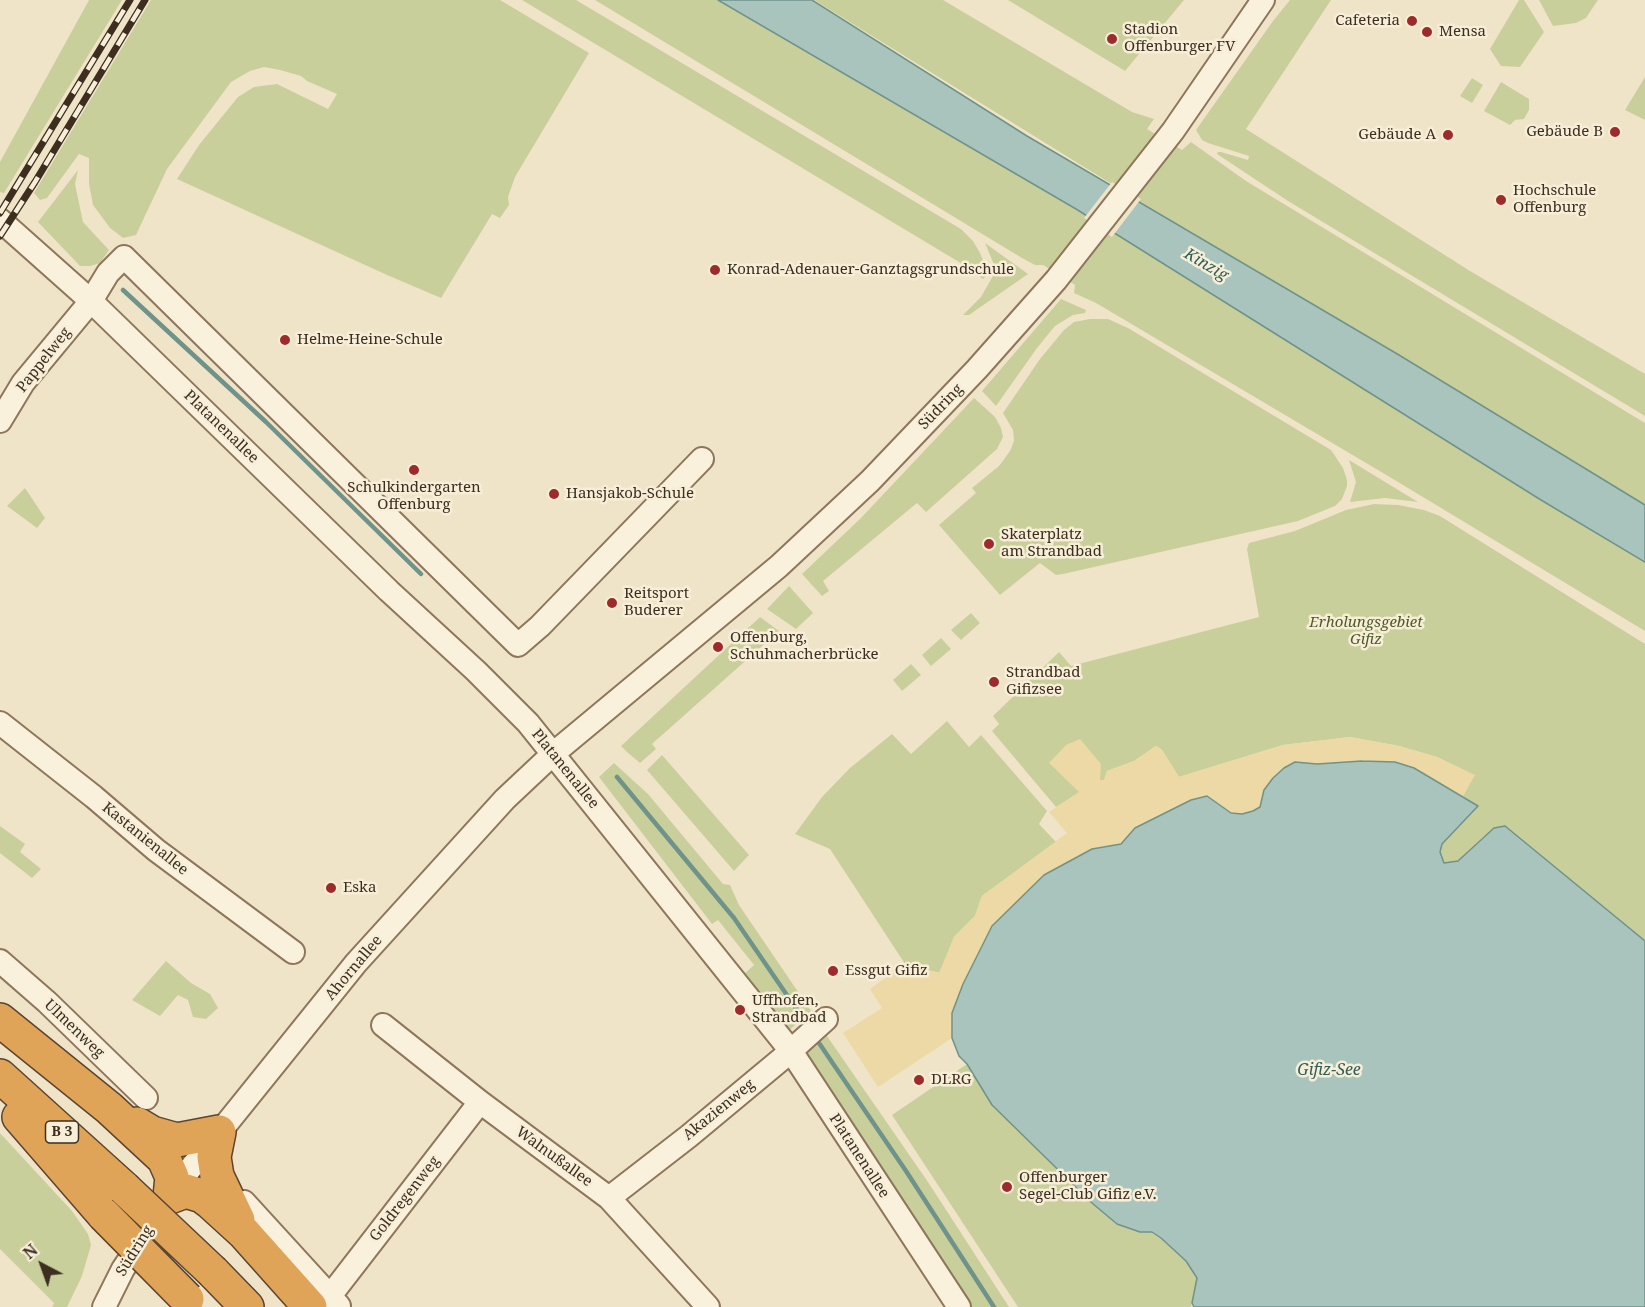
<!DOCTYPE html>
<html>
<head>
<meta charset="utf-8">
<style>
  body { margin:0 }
  #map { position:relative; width:1645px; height:1307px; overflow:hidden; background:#f0e4c8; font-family:"Noto Serif",serif }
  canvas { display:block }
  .north { position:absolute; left:12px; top:1235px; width:60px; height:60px; -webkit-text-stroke:4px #f7eed8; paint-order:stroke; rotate:319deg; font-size:16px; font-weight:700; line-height:24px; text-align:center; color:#3d2e20 }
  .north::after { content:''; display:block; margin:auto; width:21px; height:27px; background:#3d2e20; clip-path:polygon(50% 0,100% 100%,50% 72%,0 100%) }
</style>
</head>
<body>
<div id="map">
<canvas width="1645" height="1307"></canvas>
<div class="north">N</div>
</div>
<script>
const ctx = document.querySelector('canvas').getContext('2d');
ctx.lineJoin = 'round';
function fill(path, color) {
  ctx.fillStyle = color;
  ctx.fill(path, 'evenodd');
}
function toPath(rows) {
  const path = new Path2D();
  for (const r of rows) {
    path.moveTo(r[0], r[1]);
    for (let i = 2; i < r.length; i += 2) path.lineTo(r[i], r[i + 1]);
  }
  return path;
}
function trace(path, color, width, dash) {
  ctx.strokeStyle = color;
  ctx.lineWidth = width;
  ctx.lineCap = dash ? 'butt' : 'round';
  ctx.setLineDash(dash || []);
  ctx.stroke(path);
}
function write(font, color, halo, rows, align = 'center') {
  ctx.font = font + ' "Noto Serif",serif';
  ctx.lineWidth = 5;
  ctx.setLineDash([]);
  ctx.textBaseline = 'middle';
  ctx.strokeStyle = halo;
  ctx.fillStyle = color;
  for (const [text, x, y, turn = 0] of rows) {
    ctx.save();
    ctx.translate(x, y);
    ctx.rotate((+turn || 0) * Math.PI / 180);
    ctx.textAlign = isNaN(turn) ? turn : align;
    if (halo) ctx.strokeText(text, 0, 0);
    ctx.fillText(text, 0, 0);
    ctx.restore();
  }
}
fill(toPath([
  [89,0,122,0,4,193,0,192,0,162],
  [151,0,500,0,589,53,515,177,508,197,509,205,500,218,492,214,441,298,387,275,177,179,199,145,238,97,254,87,277,84,328,109,337,94,307,81,301,76,280,70,264,67,250,71,231,82,167,169,136,235,123,238,110,228,93,205,89,184,89,158,79,154,47,198,40,200,34,193],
  [522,0,576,0,961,229,973,241,980,253,986,268,985,277,983,279,959,262],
  [595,0,718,0,1076,209,1541,500,1645,562,1645,631,1388,476,1096,303,1074,293,1075,285,1043,265,1035,265,1022,258],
  [814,0,943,0,1132,112,1154,119,1147,129,1182,150,1191,142,1246,181,1645,423,1645,505,1399,355,1144,204],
  [1008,0,1184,0,1125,71],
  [1290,0,1331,0,1246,129,1470,271,1645,374,1645,416,1288,201,1217,154,1218,152,1221,152,1248,160,1249,156,1208,143,1202,140,1196,130,1273,21],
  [1519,0,1524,0,1544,32,1520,67,1501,66,1490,49],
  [1539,0,1598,0,1586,18,1576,23,1553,26],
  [1645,77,1645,120,1625,110],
  [1472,78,1483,85,1472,103,1460,96],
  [1501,82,1529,99,1529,110,1524,119,1515,120,1510,125,1484,111],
  [78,170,75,184,83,222,109,250,100,263,90,266,80,266,38,222],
  [985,243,1028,274,969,315,963,315,981,297,994,274,995,267],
  [1061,299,1086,310,1085,313,1073,315,1055,326,1037,348,996,406,982,391],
  [1090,319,1108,319,1128,328,1331,450,1343,468,1347,480,1347,486,1342,499,1335,506,1298,521,1063,574,1056,575,1040,563,1000,595,939,525,976,493,972,488,999,466,1010,451,1014,441,1013,430,1003,413,1040,359,1064,330,1074,322],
  [974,398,995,417,1001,428,1003,437,997,449,926,512,917,503,823,581,829,591,822,596,802,574,861,518],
  [1349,460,1418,502,1385,498,1350,502,1356,482],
  [25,488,45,518,37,528,7,506],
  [1374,504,1398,505,1424,510,1440,516,1645,644,1645,941,1505,826,1483,837,1458,861,1444,863,1440,852,1441,844,1477,806,1463,796,1474,775,1437,757,1399,746,1350,737,1283,745,1179,777,1162,750,1156,746,1134,761,1107,771,1104,781,1100,780,1056,807,992,731,999,724,993,716,1059,652,1071,666,1259,617,1247,549,1249,543,1295,531,1346,510],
  [789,586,813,613,796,629,767,609],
  [971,613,980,623,961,640,951,630],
  [760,617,779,631,652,744,656,749,640,763,627,752,621,746],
  [941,638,951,649,931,666,922,655],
  [911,664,921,675,902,691,893,680],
  [947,721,969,747,981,735,1047,811,1039,824,1056,842,982,896,975,916,954,937,940,973,905,964,830,849,795,834,822,797,850,768,892,734,911,754],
  [662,755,749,855,734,871,647,770],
  [614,763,648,794,723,884,730,885,739,905,805,1002,811,1011,786,1033,743,975,754,965,718,920,712,924,599,777],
  [0,826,25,844,20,852,41,869,32,878,0,853],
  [166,961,191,983,210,994,218,1008,206,1019,193,1017,188,1000,178,995,160,1016,132,1000],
  [827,1036,928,1182,1009,1307,970,1307,799,1051,814,1039],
  [967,1064,992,1105,1092,1203,1117,1224,1140,1232,1152,1232,1161,1238,1186,1261,1197,1278,1191,1307,1018,1307,892,1115],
  [0,1133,72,1211,88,1234,91,1245,82,1276,67,1307,52,1307,54,1303,0,1249]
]), '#c9cf9b');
fill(toPath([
  [1350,737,1399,746,1437,757,1475,775,1463,796,1414,768,1362,761,1317,764,1295,762,1264,790,1260,807,1253,811,1242,814,1231,813,1216,802,1163,815,1135,828,1121,844,1092,849,1083,855,952,1013,952,1038,878,1087,843,1033,882,1008,870,989,905,964,939,973,954,937,975,916,982,896,1067,833,1049,812,1079,792,1049,763,1066,745,1080,739,1101,764,1100,780,1104,780,1107,771,1134,761,1156,746,1162,750,1179,777,1283,745]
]), '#ecd9a5');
const water = toPath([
  [718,0,812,0,1027,136,1399,355,1645,505,1645,562,1541,500,1076,209,718,0],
  [1362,761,1395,762,1414,768,1478,806,1442,844,1440,852,1444,863,1458,861,1494,828,1505,826,1645,941,1645,1307,1194,1307,1192,1303,1197,1278,1186,1261,1161,1238,1152,1232,1140,1232,1117,1224,1092,1203,992,1105,967,1064,959,1056,952,1038,952,1013,963,984,992,926,1044,875,1092,849,1121,844,1135,828,1191,800,1207,796,1231,813,1242,814,1253,811,1260,807,1264,790,1273,778,1284,768,1295,762,1317,764,1362,761]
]);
fill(water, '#a9c4bc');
trace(water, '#6f938a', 1.5);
fill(toPath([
  [1112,182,1141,199,1112,237,1084,218]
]), '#f0e4c8');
trace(toPath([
  [123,290,266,422,421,574],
  [617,777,734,918,802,1017],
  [819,1043,906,1171,994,1307]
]), '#6f938a', 4.5);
const minor = toPath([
  [0,220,91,301,389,591,476,671,528,723,791,1051,959,1307],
  [0,421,23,383,91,301,108,273,124,257,518,645,540,626,702,459],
  [0,723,94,797,156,850,293,952],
  [0,961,47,1002,146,1098],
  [383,1025,480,1102,609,1198,708,1307],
  [609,1198,689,1136,784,1057,826,1019],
  [244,1202,339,1306],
  [330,1296,480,1102],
  [104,1307,123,1269,190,1169,356,963,505,799,554,753,779,566,870,481,977,369,1056,280,1173,131,1263,0]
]);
const highway = toPath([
  [0,1020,109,1108,164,1159,172,1177,170,1197,186,1191,202,1196,210,1202,244,1233,310,1307],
  [0,1076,124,1188],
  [19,1117,104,1215],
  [137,1124,152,1133,177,1140,219,1132,214,1157,217,1176,238,1220],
  [213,1272,247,1307]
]);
trace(minor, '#8d765c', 26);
trace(highway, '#5b4430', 36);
trace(minor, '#faf1dc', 22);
trace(highway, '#e0a458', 33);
const rail = toPath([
  [0,213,130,0],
  [0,236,35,182,145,0]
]);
trace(rail, '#3d2e20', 7);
trace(rail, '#f7eed8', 4.5, [14]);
const highwayBridge = toPath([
  [124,1188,213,1272],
  [104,1215,187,1299]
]);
trace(highwayBridge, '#5b4430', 36, []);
trace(highwayBridge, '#e0a458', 33);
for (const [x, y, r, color] of [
  [1412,21,6,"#9e2a2b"],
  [1427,32,6,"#9e2a2b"],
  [1112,39,6,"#9e2a2b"],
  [1615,132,6,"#9e2a2b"],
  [1448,135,6,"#9e2a2b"],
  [1501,200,6,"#9e2a2b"],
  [715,270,6,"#9e2a2b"],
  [285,340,6,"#9e2a2b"],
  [414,470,6,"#9e2a2b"],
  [554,494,6,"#9e2a2b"],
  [989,544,6,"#9e2a2b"],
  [612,603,6,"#9e2a2b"],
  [718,647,6,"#9e2a2b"],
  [994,682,6,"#9e2a2b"],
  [331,888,6,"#9e2a2b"],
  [833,971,6,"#9e2a2b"],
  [740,1010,6,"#9e2a2b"],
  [919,1080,6,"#9e2a2b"],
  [1007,1187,6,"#9e2a2b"]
]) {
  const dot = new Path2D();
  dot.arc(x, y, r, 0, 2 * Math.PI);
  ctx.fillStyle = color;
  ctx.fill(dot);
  trace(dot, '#f7eed8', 2);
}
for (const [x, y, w] of [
  [62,1132,33]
]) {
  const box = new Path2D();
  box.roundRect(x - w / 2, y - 11, w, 22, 4.5);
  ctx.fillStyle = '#f7eed8';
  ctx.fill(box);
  trace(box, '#3d2e20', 1.5);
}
write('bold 14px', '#3d2e20', null, [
  ["B 3",62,1132]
]);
write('15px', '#3d2e20', '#f7eed8', [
  ["Cafeteria",1400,21,"right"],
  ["Stadion",1124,30],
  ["Offenburger FV",1124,47],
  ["Mensa",1439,32],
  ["Gebäude B",1603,132,"right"],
  ["Gebäude A",1436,135,"right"],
  ["Hochschule",1513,191],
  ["Offenburg",1513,208],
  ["Konrad-Adenauer-Ganztagsgrundschule",727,270],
  ["Helme-Heine-Schule",297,340],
  ["Schulkindergarten",414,488,"center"],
  ["Offenburg",414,505,"center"],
  ["Hansjakob-Schule",566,494],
  ["Skaterplatz",1001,535],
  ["am Strandbad",1001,552],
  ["Reitsport",624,594],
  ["Buderer",624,611],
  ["Offenburg,",730,638],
  ["Schuhmacherbrücke",730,655],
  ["Strandbad",1006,673],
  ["Gifizsee",1006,690],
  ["Eska",343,888],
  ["Essgut Gifiz",845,971],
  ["Uffhofen,",752,1001],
  ["Strandbad",752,1018],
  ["DLRG",931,1080],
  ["Offenburger",1019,1178],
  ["Segel-Club Gifiz e.V.",1019,1195]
], 'left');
write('15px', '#3d2e20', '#f7eed8', [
  ["Pappelweg",44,360,-52],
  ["Südring",941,407,-46],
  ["Platanenallee",221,427,44],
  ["Platanenallee",565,769,51],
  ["Kastanienallee",145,839,39],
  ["Ahornallee",354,968,-50],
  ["Ulmenweg",74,1029,44],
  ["Akazienweg",719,1110,-39],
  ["Platanenallee",859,1156,57],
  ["Walnußallee",554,1157,36],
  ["Goldregenweg",405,1199,-52],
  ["Südring",135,1251,-58]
]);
write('italic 15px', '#4d5a26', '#f7eed8', [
  ["Erholungsgebiet",1366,623],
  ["Gifiz",1366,640]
]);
write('italic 16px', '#2f5d5a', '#f7eed8', [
  ["Kinzig",1206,265,31],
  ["Gifiz-See",1329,1070]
]);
</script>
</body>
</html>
